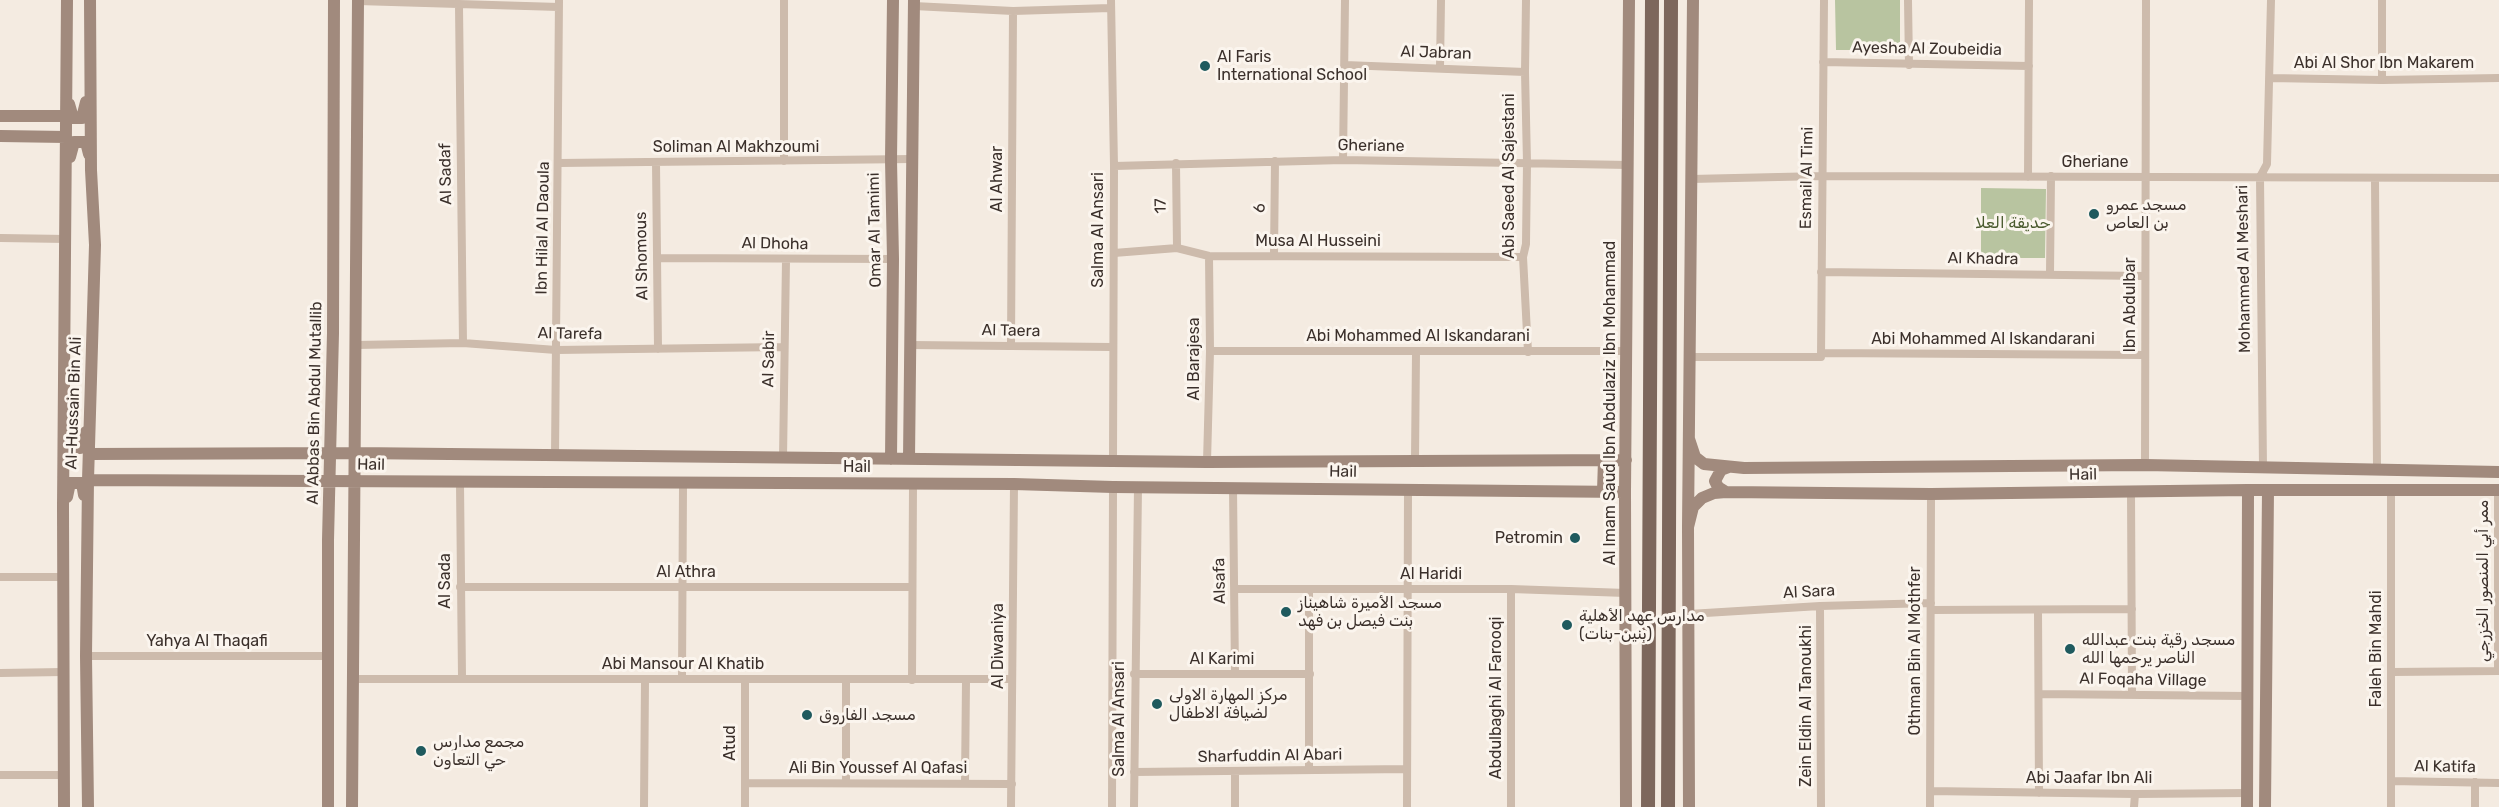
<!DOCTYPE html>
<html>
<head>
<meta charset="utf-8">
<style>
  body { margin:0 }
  canvas { display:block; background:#f4ebe1 }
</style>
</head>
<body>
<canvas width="2499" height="807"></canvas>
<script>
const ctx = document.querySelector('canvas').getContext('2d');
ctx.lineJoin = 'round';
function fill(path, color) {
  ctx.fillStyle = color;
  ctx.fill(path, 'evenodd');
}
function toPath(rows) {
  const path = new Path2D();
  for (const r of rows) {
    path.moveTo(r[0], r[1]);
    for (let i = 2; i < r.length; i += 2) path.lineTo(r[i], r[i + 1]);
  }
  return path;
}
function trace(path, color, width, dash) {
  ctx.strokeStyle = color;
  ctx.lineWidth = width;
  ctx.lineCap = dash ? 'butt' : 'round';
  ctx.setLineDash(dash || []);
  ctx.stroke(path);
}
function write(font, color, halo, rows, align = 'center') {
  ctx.font = font + ' Rubik,Cairo,sans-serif';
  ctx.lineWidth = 6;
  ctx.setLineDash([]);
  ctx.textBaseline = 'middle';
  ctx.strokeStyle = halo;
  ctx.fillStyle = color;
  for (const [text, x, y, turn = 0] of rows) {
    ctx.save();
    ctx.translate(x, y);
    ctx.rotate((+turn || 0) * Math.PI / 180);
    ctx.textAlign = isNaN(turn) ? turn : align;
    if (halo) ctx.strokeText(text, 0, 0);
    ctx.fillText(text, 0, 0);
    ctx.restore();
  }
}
fill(toPath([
  [1835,0,1900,0,1900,50,1836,50],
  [1981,188,2046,189,2045,258,1981,258]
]), '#b8c4a0');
trace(toPath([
  [1111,0,1114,166,1113,460],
  [1526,0,1525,72,1527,163,1526,244,1523,257,1528,352],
  [1908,0,1909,65],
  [358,1,559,7],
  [459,6,463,343],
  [914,6,1013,11,1110,8],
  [1823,62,2029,66],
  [1345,65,1525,72],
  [1440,68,1441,0],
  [2270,78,2382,80,2499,78],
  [2382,80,2382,0],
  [1343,160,1345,0],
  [784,161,784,0],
  [656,162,658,349],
  [559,163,913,159],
  [1176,163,1177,248],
  [1114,166,1343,160,1629,165],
  [2028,177,2029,0],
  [2375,178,2377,469],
  [1691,179,1822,176,2499,178],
  [0,238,67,239],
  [1114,253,1177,248,1209,256,1523,257],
  [1274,256,1275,161],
  [657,258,893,259],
  [1821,272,2145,276],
  [2050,274,2051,176],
  [356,345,463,343,556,350,784,347],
  [910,345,1112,347],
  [1011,346,1013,11],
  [1210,351,1626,351],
  [1821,353,2145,355],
  [1690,357,1821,357,1824,0],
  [555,456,559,0],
  [783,458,786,260],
  [1415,460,1416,352],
  [1207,462,1210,351,1209,256],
  [2145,465,2146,0],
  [2263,468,2260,177,2267,164,2271,0],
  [460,483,462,678],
  [1233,488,1235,674],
  [2498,490,2498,671],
  [2131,491,2132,695],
  [0,577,64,577],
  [460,587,912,587],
  [1235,589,1511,589,1626,593],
  [1309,589,1309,770],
  [1820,606,1821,807],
  [1931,610,2132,609],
  [2038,610,2039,793],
  [1689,614,1820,606,1931,603],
  [86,656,328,656],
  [2392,672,2499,671],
  [0,673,63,672],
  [1134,674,1310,674],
  [354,679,1012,679],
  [682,679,683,484],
  [846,680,846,783],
  [912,680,913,484],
  [2039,694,2247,696],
  [1134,772,1407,769],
  [0,775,64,775],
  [2391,781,2499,783],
  [2475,782,2475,807],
  [745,783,1012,784],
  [965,783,966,680],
  [1930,791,2135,794,2247,793],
  [644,807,645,680],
  [745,807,745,679],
  [1011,807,1014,484],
  [1112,807,1113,487],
  [1134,807,1138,487],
  [1235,807,1235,771],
  [1407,807,1408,489],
  [1511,807,1511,589],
  [1930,807,1931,494],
  [2134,807,2135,794],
  [2391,807,2391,490]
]), '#cdbbac', 8);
trace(toPath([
  [69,104,73,118,82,118,86,102],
  [0,116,65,116],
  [0,136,66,137],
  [70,157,74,142,86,142,89,154],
  [67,437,69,448,80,448,86,432],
  [1689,439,1695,457,1704,464,1744,468,2145,465,2499,472],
  [89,454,355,453,1207,462,1626,460],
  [891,459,893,259,891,160,893,0],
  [909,459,914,0],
  [88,480,1014,484,1113,487,1625,492],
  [1603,491,1604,460],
  [1726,492,1718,487,1715,481,1721,470,1729,467],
  [67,497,70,483,82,483,84,495],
  [1688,527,1693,507,1702,498,1714,493,1726,492,1931,494,2248,490,2499,490],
  [64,807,63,507,67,0],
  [88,807,86,656,88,480,95,245,91,170,90,0],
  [328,807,328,540,333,333,334,0],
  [352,807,358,0],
  [1626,807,1625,492,1629,0],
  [1689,807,1688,527,1693,0],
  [2247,807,2248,490],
  [2265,807,2268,490]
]), '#a18a7d', 12);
trace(toPath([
  [1648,807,1652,0],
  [1668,807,1671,0]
]), '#7d675c', 14);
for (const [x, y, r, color] of [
  [1205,66,6,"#1f5a5e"],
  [2094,214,6,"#1f5a5e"],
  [1575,538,6,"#1f5a5e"],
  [1286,612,6,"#1f5a5e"],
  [1567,625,6,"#1f5a5e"],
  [2070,649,6,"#1f5a5e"],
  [1157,704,6,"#1f5a5e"],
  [807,715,6,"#1f5a5e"],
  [421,751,6,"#1f5a5e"]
]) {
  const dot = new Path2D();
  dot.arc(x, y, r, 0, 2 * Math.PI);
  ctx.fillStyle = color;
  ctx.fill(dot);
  trace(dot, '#fbf5ee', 2);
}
write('16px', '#3b302b', '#fbf5ee', [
  ["Ayesha Al Zoubeidia",1927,49,1],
  ["Al Jabran",1436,53,2],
  ["Abi Al Shor Ibn Makarem",2384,63],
  ["Gheriane",1371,146,1],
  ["Soliman Al Makhzoumi",736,147],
  ["Gheriane",2095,162],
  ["Al Sadaf",446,174,-91],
  ["Abi Saeed Al Sajestani",1509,176,-90],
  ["Esmail Al Timi",1807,178,-89],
  ["Al Ahwar",997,179,-90],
  ["17",1161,206,-91],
  ["6",1260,208,-89],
  ["Ibn Hilal Al Daoula",543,228,-89],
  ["Omar Al Tamimi",875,230,-91],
  ["Salma Al Ansari",1098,230,-90],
  ["Musa Al Husseini",1318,241],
  ["Al Dhoha",775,244,1],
  ["Al Shomous",642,256,-91],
  ["Al Khadra",1983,259,1],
  ["Mohammed Al Meshari",2244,269,-91],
  ["Ibn Abdulbar",2130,305,-90],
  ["Al Taera",1011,331,1],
  ["Al Tarefa",570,334,1],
  ["Abi Mohammed Al Iskandarani",1418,336],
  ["Abi Mohammed Al Iskandarani",1983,339],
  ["Al Sabir",769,359,-89],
  ["Al Barajesa",1194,359,-90],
  ["Al-Hussain Bin Ali",74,403,-88],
  ["Al Abbas Bin Abdul Mutallib",315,403,-89],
  ["Al Imam Saud Ibn Abdulaziz Ibn Mohammad",1610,403,-90],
  ["Hail",371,465,1],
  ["Hail",857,467],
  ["Hail",1343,472,1],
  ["Hail",2083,475,-1],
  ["Al Athra",686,572],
  ["Al Haridi",1431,574],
  ["Al Sada",445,581,-90],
  ["Alsafa",1220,581,-91],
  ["ممر أبي المنصور الخزرجي",2483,581,-90],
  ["Al Sara",1809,592,-3],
  ["Yahya Al Thaqafi",207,641],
  ["Al Diwaniya",998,646,-90],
  ["Faleh Bin Mahdi",2376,649,-90],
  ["Othman Bin Al Mothfer",1915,651,-90],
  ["Al Karimi",1222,659],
  ["Abi Mansour Al Khatib",683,664],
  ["Al Foqaha Village",2143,680,1],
  ["Abdulbaghi Al Farooqi",1496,698,-90],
  ["Zein Eldin Al Tanoukhi",1806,706,-90],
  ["Salma Al Ansari",1119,719,-90],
  ["Atud",730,743,-90],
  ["Sharfuddin Al Abari",1270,756,-1],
  ["Al Katifa",2445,767,1],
  ["Ali Bin Youssef Al Qafasi",878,768],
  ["Abi Jaafar Ibn Ali",2089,778]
]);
write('16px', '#3b302b', '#fbf5ee', [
  ["Al Faris",1217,57],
  ["International School",1217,75],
  ["مسجد عمرو",2106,205],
  ["بن العاص",2106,223],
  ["Petromin",1563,538,"right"],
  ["مسجد الأميرة شاهيناز",1298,603],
  ["بنت فيصل بن فهد",1298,621],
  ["مدارس عهد الأهلية",1579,616],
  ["(بنين-بنات)",1579,634],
  ["مسجد رقية بنت عبدالله",2082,640],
  ["الناصر يرحمها الله",2082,658],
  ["مركز المهارة الاولى",1169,695],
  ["لضيافة الاطفال",1169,713],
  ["مسجد الفاروق",819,715],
  ["مجمع مدارس",433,742],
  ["حي التعاون",433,760]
], 'left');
write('16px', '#4a5a2e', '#fbf5ee', [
  ["حديقة العلا",2013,223]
]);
</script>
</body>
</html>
